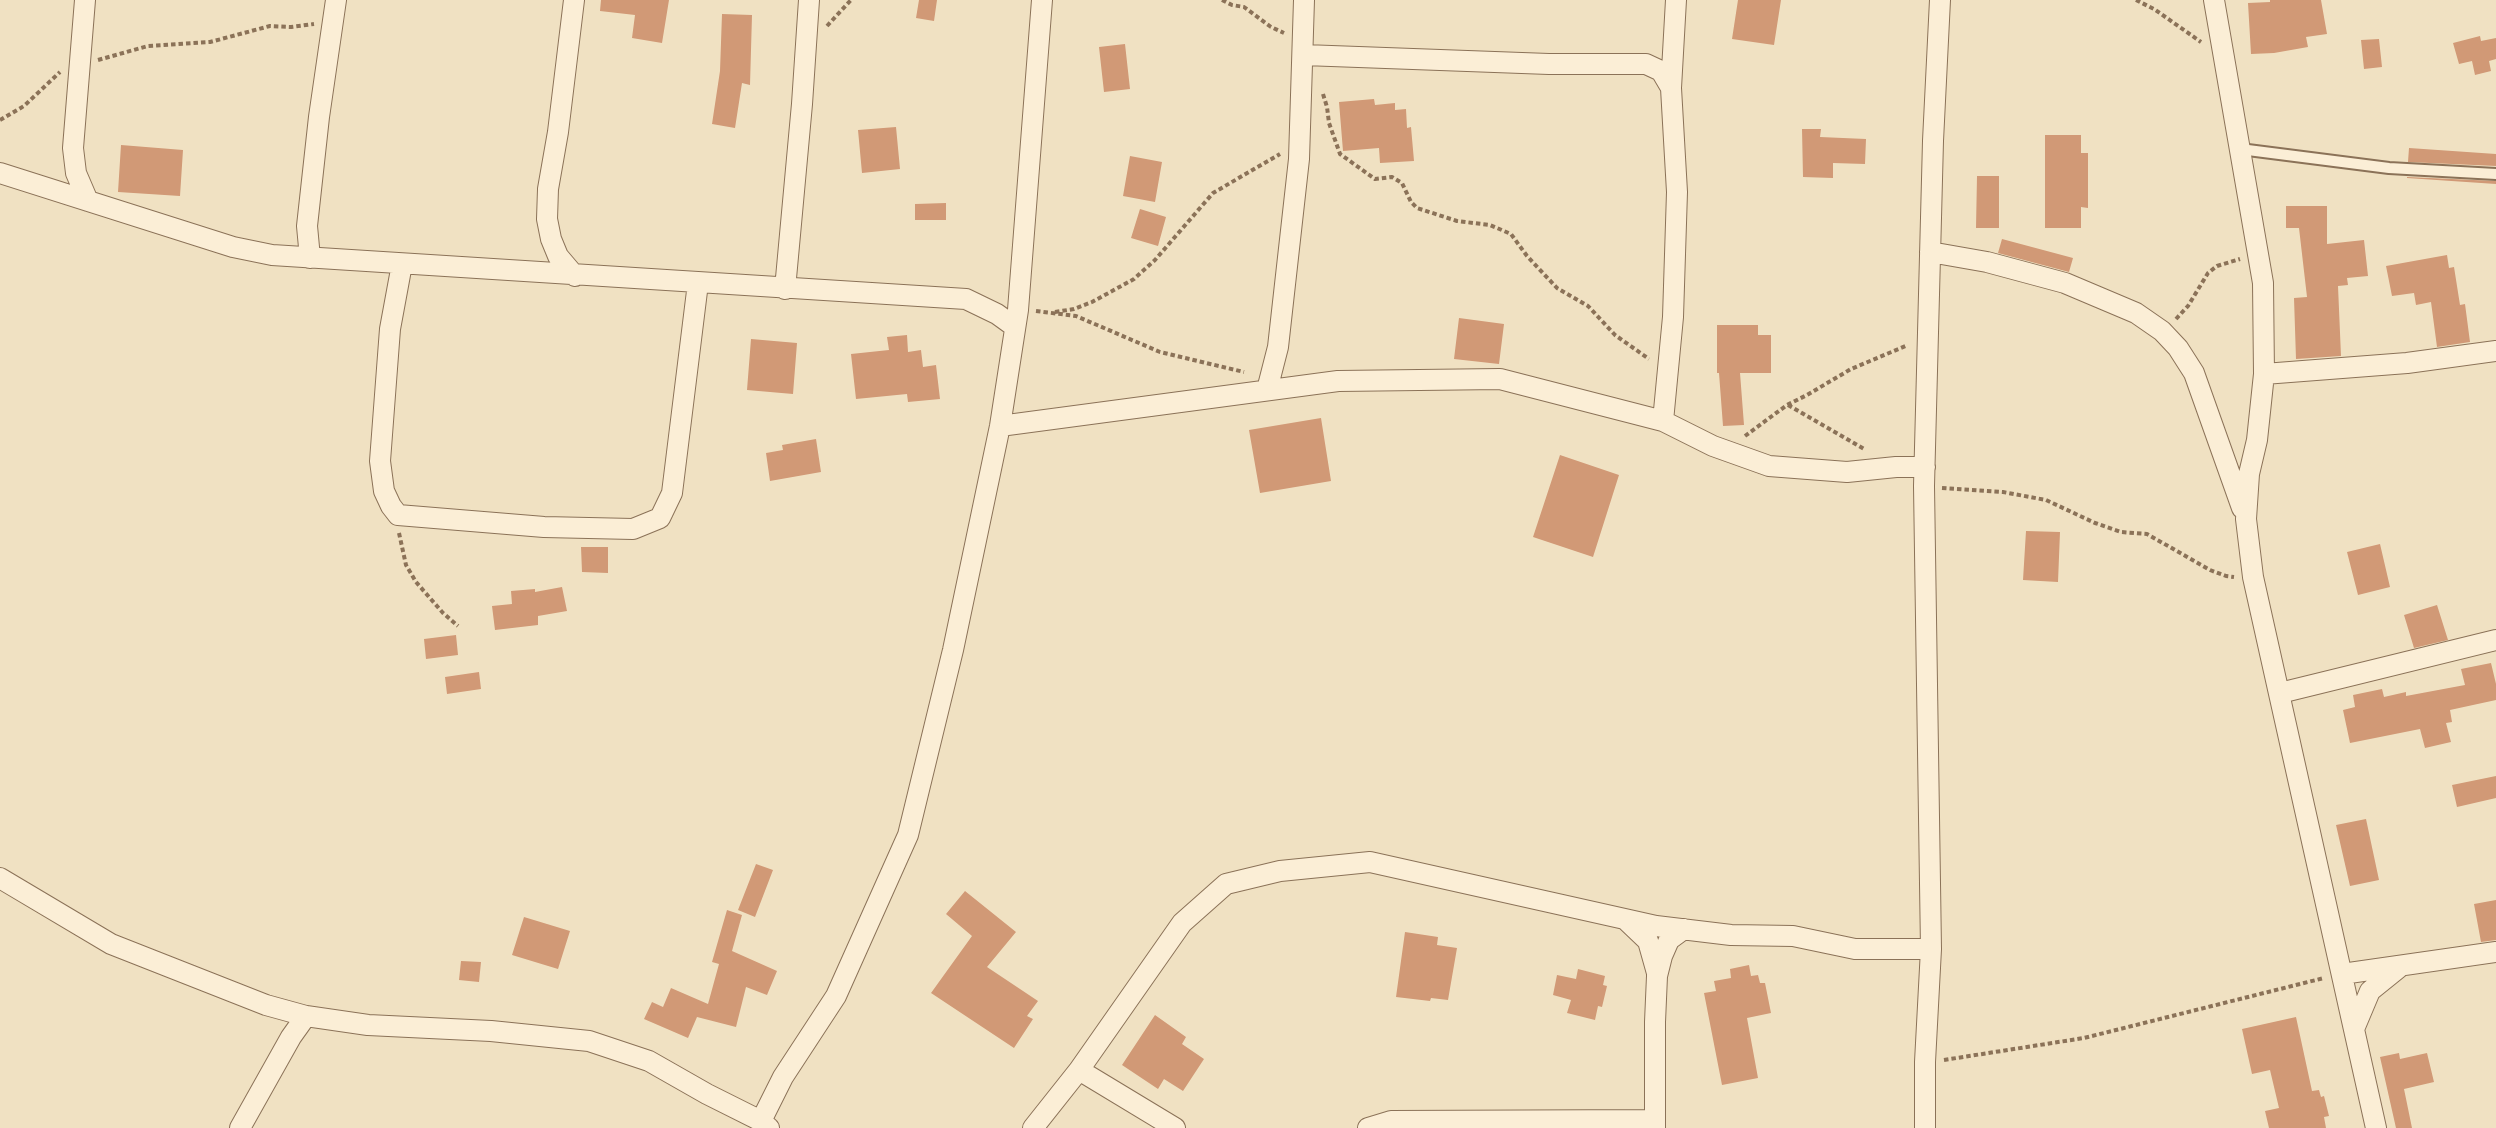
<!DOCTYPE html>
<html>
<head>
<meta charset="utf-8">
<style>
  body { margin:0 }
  canvas { display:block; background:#f0e1c2 }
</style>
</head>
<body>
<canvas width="2496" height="1128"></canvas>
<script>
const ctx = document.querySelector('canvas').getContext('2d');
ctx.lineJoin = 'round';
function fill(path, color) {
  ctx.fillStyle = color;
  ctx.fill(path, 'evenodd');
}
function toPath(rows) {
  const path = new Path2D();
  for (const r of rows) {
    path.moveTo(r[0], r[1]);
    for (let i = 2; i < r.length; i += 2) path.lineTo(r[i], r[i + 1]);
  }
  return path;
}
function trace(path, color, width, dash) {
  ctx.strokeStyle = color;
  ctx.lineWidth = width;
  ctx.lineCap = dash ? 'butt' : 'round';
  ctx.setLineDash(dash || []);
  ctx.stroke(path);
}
fill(toPath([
  [601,0,669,0,662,43,632,38,635,15,600,11],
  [919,0,937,0,934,21,916,18],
  [1738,0,1781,0,1774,45,1732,39],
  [2270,0,2321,0,2327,34,2306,37,2308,47,2274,53,2251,54,2248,3,2270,2],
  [722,14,752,15,750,85,742,83,735,128,712,124,720,71],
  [2480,36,2481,41,2496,38,2496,59,2489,61,2491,71,2475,75,2472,61,2459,64,2453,43],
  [2379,39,2382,67,2364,69,2361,40],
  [1125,44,1130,89,1104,92,1099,47],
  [1374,99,1375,105,1395,103,1395,110,1406,109,1407,128,1411,127,1414,161,1380,163,1379,148,1343,151,1339,102],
  [896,127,900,169,862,173,858,130],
  [1802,129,1821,129,1820,137,1866,139,1865,164,1833,163,1833,178,1803,177],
  [2045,135,2081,135,2081,153,2088,153,2088,208,2081,207,2081,228,2045,228],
  [121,145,183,150,180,196,118,192],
  [2409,148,2496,154,2496,166,2408,162],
  [1130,156,1162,162,1155,202,1123,196],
  [1977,176,1999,176,1999,228,1976,228],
  [2407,177,2496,181,2496,184,2407,178],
  [946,203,946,220,915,220,915,204],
  [2286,206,2327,206,2327,244,2364,240,2368,276,2347,278,2348,285,2338,286,2341,356,2296,359,2294,298,2307,297,2299,228,2286,228],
  [1140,209,1166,217,1158,246,1131,238],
  [2002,239,2073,258,2069,272,1998,253],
  [2447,255,2449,268,2454,267,2460,305,2465,304,2470,342,2437,347,2431,302,2416,305,2414,293,2392,296,2386,266],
  [1459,318,1504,324,1499,364,1454,359],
  [1717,325,1758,325,1758,335,1771,335,1771,373,1740,373,1744,425,1723,426,1719,373,1717,373],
  [907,335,908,352,921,350,923,367,936,365,940,399,908,402,907,394,856,399,851,354,889,350,887,337],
  [751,339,797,343,793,394,747,390],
  [1321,418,1331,481,1260,493,1249,430],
  [816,439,821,472,770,481,766,453,783,450,782,445],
  [1560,455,1619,475,1593,557,1533,537],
  [2026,531,2060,532,2058,582,2023,580],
  [2380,544,2390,587,2358,595,2347,552],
  [581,547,608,547,608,573,582,572],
  [562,587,567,611,538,616,538,625,495,630,492,606,512,604,511,591,535,589,535,592],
  [2437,605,2448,640,2414,648,2404,615],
  [456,635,458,655,426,659,424,639],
  [2491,663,2496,684,2496,700,2450,710,2452,722,2446,723,2451,742,2425,748,2420,729,2350,743,2343,710,2355,707,2353,695,2382,689,2384,697,2406,692,2406,696,2465,685,2461,669],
  [479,672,481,689,447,694,445,677],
  [2496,776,2496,798,2457,807,2452,785],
  [2366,819,2379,880,2350,886,2336,825],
  [756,864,773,870,755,917,738,910],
  [965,891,1016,932,987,967,1038,1001,1027,1016,1033,1019,1014,1048,931,993,972,936,946,914],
  [2496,900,2496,940,2481,942,2474,904],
  [727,910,742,915,732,951,777,971,767,995,746,987,736,1027,697,1017,688,1038,644,1019,652,1002,663,1007,671,988,708,1004,719,964,712,962],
  [524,917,570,931,558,969,512,955],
  [1405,932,1438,937,1437,945,1457,948,1448,1000,1431,998,1430,1001,1396,997],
  [461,961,481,962,479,982,459,980],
  [1749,965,1751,976,1758,975,1760,983,1765,983,1771,1013,1747,1018,1758,1078,1722,1085,1704,993,1716,991,1714,981,1731,978,1730,969],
  [1578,969,1605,976,1603,985,1607,986,1602,1007,1598,1006,1595,1020,1567,1013,1571,1000,1553,995,1557,975,1576,979],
  [1155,1015,1186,1037,1182,1044,1204,1059,1183,1091,1164,1079,1158,1089,1122,1065],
  [2296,1017,2312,1091,2319,1090,2321,1097,2324,1096,2329,1116,2324,1117,2326,1128,2269,1128,2265,1111,2279,1108,2270,1070,2252,1074,2242,1029],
  [2399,1053,2400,1059,2427,1053,2434,1082,2404,1089,2412,1128,2396,1128,2380,1057]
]), '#d19976');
const service = toPath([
  [2240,149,2389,168,2496,174]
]);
const minor = toPath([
  [85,0,73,148,76,173,88,201],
  [574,0,558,132,548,189,547,219,551,239,558,256,575,276],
  [2214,0,2263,283,2264,374,2257,440,2249,474,2246,519,2253,577,2376,1128],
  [1304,55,1549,64,1646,64,1661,71,1671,88,1677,192,1673,317,1663,421],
  [1671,88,1676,0],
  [0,173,233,247,272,255,966,299,997,314,1015,327],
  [1930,252,1987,262,2065,283,2136,313,2162,331,2178,348,2194,373,2242,508],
  [310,258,307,226,319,117,336,0],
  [402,264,390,329,380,461,384,491,391,506,398,515,544,527,633,529,660,518,672,493,698,283],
  [785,289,802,104,809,0],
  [2264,374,2407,363,2496,351],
  [1267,390,1278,347,1299,159,1304,0],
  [1000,426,1338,381,1500,379,1663,421,1713,446,1769,466,1847,472,1896,467,1925,467],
  [2280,693,2496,640],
  [0,878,111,944,266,1005,306,1016,368,1025,491,1031,589,1041,649,1061,707,1094,761,1121,769,1128],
  [1626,920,1648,941,1657,973],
  [2342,974,2496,952],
  [2354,1029,2370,991,2401,966],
  [1079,1070,1182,923,1226,884,1280,871,1370,862,1656,926,1731,935,1793,936,1855,949,1931,949],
  [761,1121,783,1077,836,996,908,835,953,650,1000,426,1018,310,1042,0],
  [240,1128,291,1037,306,1016],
  [1033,1128,1079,1070,1175,1128],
  [1368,1128,1391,1121,1655,1120],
  [1655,1128,1655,1022,1657,976,1662,956,1669,940,1684,929],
  [1925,1128,1925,1062,1931,949,1924,486,1933,141,1940,0]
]);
trace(service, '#8b7258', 14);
trace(minor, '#8b7258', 22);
trace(toPath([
  [1222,0,1232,5,1244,7,1271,27,1284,33],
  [2136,0,2154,9,2201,42],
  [827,26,851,0],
  [98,60,148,46,210,42,270,26,291,27,314,24],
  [1323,94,1327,107,1329,123,1340,154,1375,179,1392,177,1402,183,1411,202,1417,208,1457,221,1490,225,1511,234,1527,256,1557,288,1588,306,1615,335,1649,359],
  [0,120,24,106,60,72],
  [1036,311,1076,316,1160,352,1244,372],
  [1055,312,1074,309,1092,302,1134,279,1155,260,1213,193,1280,154],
  [2176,319,2188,306,2208,273,2217,266,2240,259],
  [1788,405,1864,449],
  [1745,436,1787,405,1807,395,1851,369,1908,345],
  [1942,488,2003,492,2046,500,2095,523,2121,532,2147,534,2210,570,2226,576,2234,577],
  [399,533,406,565,416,582,443,613,458,626],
  [1944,1060,2084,1038,2324,978]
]), '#8b7258', 4, [4.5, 3]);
trace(service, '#fbeed6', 10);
trace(minor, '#fbeed6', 20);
</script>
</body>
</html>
